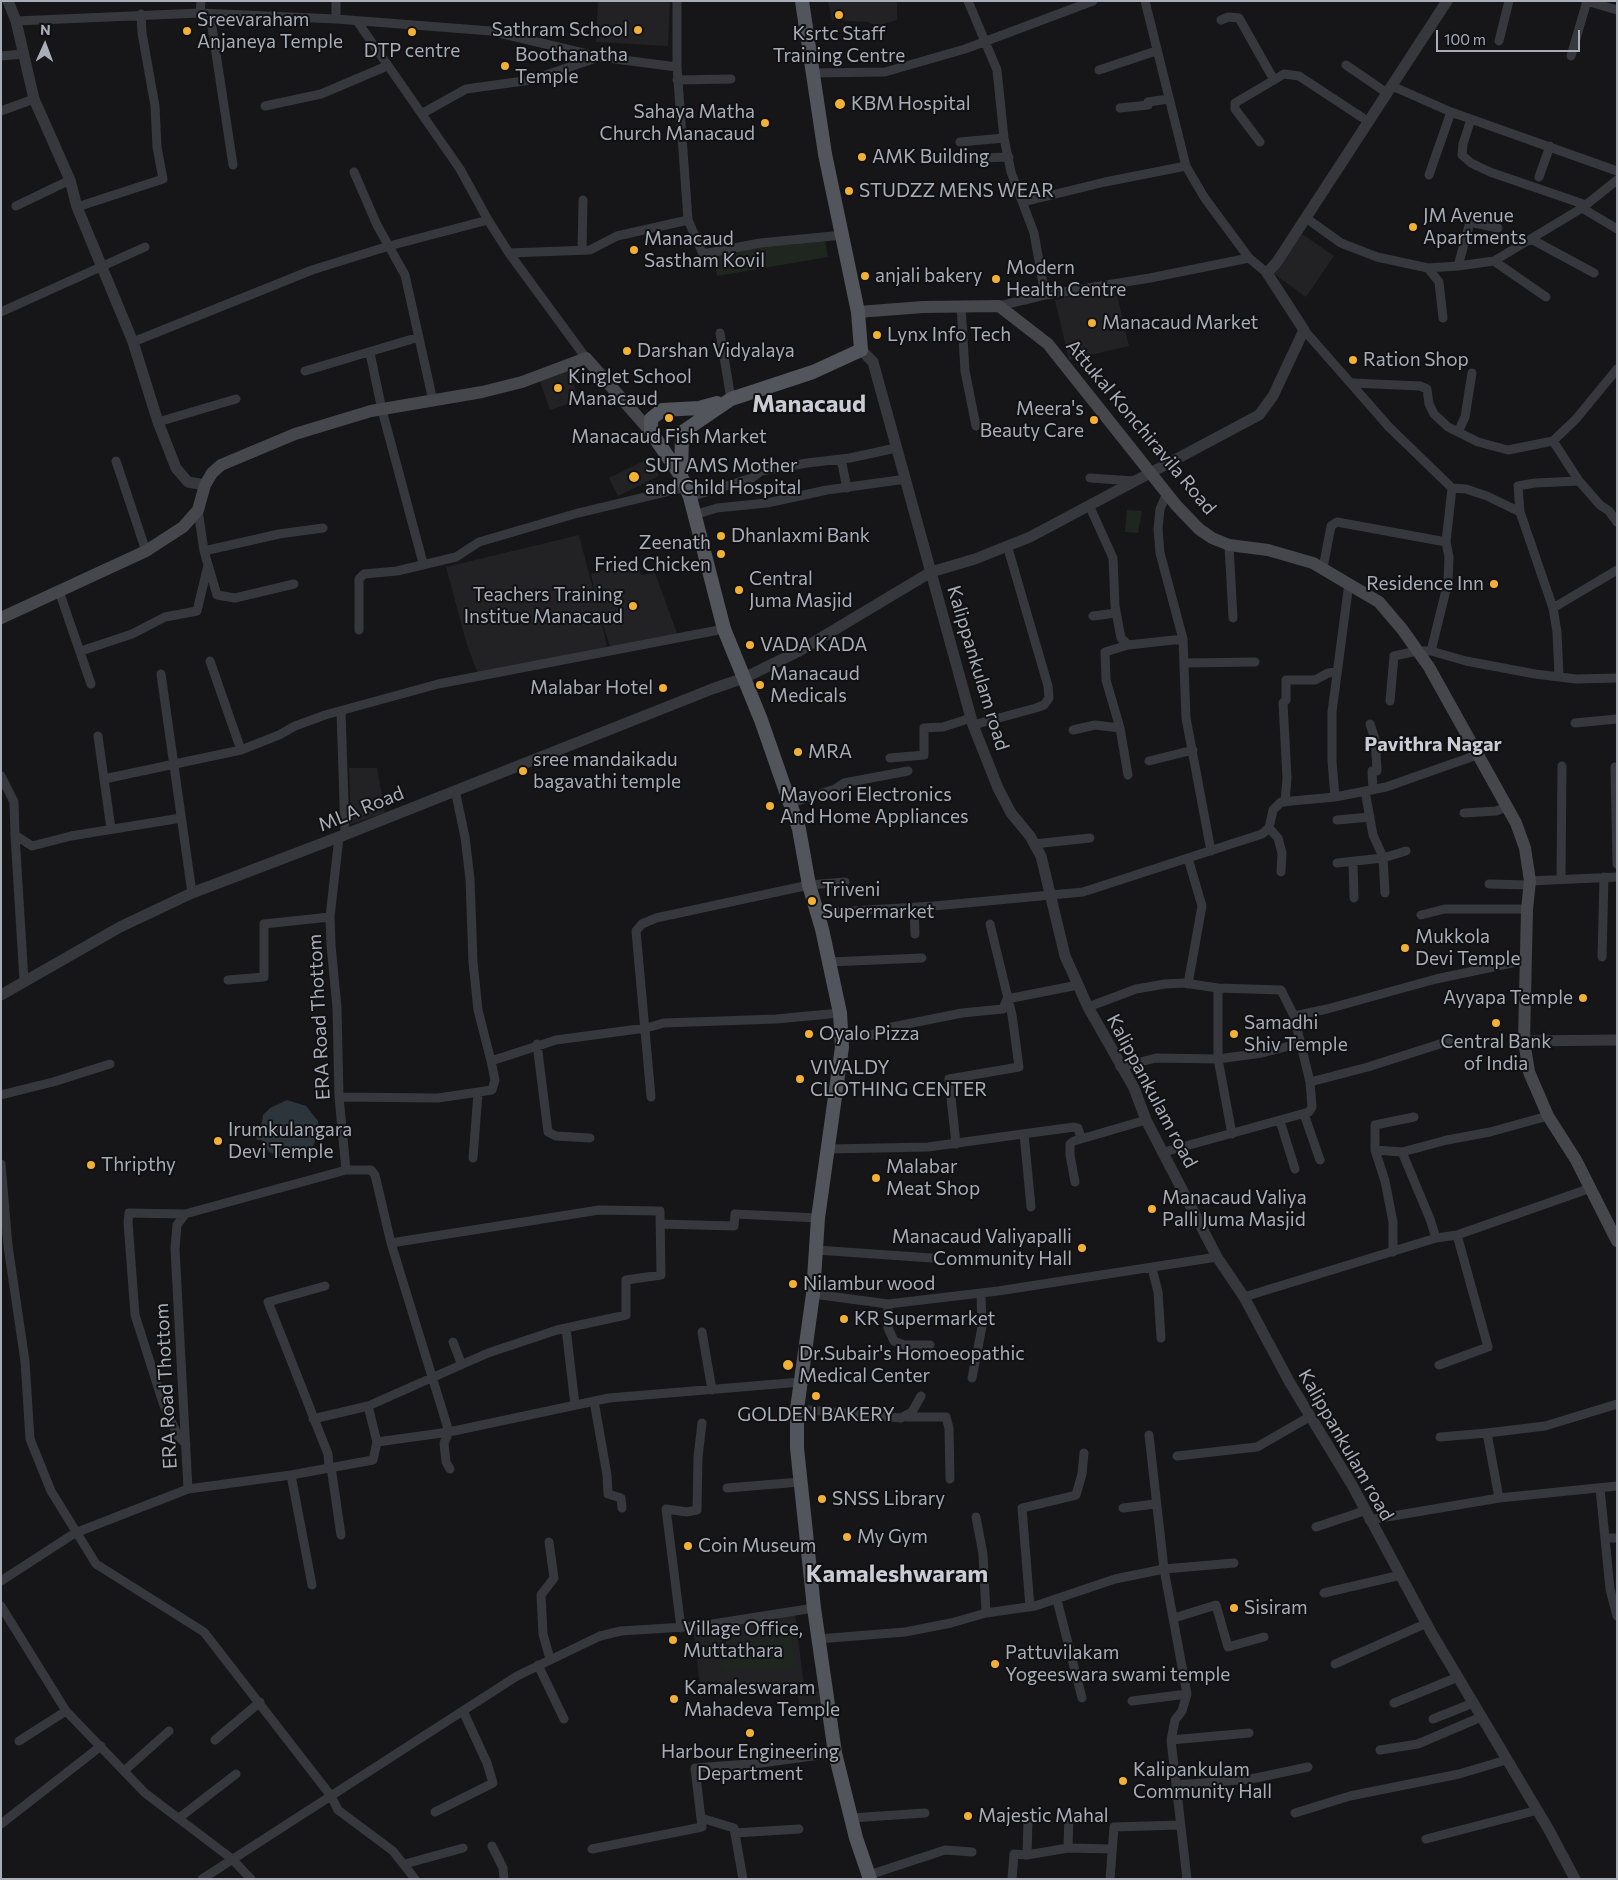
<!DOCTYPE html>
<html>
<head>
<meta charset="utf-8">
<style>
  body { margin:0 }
  #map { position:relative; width:1618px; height:1880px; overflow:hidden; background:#161618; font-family:Commissioner,sans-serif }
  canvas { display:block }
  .frame { position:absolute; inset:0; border:2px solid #a8adb8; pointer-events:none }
  .north { position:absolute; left:20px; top:20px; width:50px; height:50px; -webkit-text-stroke:4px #111113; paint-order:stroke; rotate:2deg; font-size:14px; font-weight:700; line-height:20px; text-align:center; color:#a8adb8 }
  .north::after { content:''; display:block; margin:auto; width:18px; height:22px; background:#a8adb8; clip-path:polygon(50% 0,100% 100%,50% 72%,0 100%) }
  .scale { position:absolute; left:1436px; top:30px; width:144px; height:22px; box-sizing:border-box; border:2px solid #a8adb8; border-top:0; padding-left:6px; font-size:15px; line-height:18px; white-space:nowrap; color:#a8adb8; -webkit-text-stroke:4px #111113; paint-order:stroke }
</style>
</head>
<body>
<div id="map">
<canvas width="1618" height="1880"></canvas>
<div class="frame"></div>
<div class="north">N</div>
<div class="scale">100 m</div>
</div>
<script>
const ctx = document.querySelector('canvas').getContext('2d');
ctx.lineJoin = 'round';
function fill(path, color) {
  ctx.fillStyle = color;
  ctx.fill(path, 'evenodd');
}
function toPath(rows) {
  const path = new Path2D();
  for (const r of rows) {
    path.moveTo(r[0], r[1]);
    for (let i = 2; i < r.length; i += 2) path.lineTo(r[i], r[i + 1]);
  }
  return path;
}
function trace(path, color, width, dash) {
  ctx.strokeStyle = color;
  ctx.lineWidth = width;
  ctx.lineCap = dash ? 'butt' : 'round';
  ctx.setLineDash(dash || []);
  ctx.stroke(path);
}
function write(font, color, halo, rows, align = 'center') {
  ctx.font = font + ' Commissioner,sans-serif';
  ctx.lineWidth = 4;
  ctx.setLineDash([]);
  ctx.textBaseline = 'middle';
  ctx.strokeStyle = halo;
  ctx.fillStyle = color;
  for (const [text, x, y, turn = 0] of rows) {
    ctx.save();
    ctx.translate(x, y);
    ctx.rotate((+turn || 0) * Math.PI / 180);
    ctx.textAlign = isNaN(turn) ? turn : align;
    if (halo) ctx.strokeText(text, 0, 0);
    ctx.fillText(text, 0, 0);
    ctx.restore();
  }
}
fill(toPath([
  [598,1,670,1,668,46,596,42],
  [828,1,897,1,897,20,877,26,868,22,832,20],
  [1302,234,1334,256,1306,297,1274,274],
  [1115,286,1129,346,1069,360,1055,300],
  [567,366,579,400,550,410,538,376],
  [650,458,659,476,618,496,609,478],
  [579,535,599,612,591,574,637,560,641,575,655,573,678,636,611,649,600,615,607,647,478,674,467,645,446,567],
  [349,768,377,768,385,813,351,824],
  [795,1613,804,1686,701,1695,693,1628],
  [819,1691,822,1703,800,1706,797,1694]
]), '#222225');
fill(toPath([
  [824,235,828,257,717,276,714,252],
  [1127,510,1142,511,1138,533,1125,532],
  [791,1636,795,1668,723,1670,722,1648]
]), '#1e261f');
fill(toPath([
  [287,1100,306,1106,318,1121,319,1131,312,1149,295,1159,276,1156,268,1151,262,1140,257,1140,256,1136,260,1134,263,1115,270,1108]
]), '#2c353c');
trace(toPath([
  [201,1,200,13,336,19,491,31,600,57,677,67],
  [336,1,336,19],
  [677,1,677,67,688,220,703,254,760,243,843,235],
  [968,1,997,70,1004,138,1011,172,1034,233,1045,295],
  [1145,1,1186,166,1204,197,1249,258],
  [1586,1,1617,10],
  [210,14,233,165],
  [1221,20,1228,17,1239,18,1274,80],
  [16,21,200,13],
  [357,21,460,169,488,220,509,253,586,358],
  [1499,41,1509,1],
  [1,56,23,54],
  [1571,56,1587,1],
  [1346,65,1387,93],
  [1099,70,1156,51],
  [813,73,885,72,965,49,1093,1],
  [677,80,731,79],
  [1392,86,1451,112,1617,171],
  [265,106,321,94,387,66],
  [1120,108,1148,105,1148,102,1168,99],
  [1,111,34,99],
  [423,113,466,89,531,80,599,57],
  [1471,119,1463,144,1462,155,1471,163,1490,172,1586,205],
  [960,142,1004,138],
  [1260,142,1235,109,1235,103,1284,74,1299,76,1369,122],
  [947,159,1009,157],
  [354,172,377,225,405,275,433,401],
  [1429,175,1451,112],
  [1539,177,1550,146],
  [1023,202,1105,182,1186,166],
  [16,206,70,180],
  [77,207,163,179,157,147,155,106,142,33,141,14],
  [1582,208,1617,229],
  [1306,218,1341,243,1377,257,1428,268,1458,266,1494,261,1582,208,1617,180],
  [1531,239,1594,273],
  [582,250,583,200],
  [509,253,590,250,617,236,688,220],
  [1494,261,1546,297],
  [1458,266,1470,222,1498,228],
  [1428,268,1439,282,1443,318],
  [961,306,965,371,976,426],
  [999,306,1045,295,1150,278,1249,258,1267,273],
  [1,312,145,247],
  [1304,330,1389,427,1452,488,1466,489,1487,496,1520,512,1553,608,1557,632,1559,677],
  [720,333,731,399],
  [133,342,312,270,389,246,488,220],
  [370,353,382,410,423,563],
  [305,371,419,337],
  [1353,383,1420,386,1427,389,1429,404,1434,414,1448,427,1478,442,1508,450,1553,441,1576,419,1617,369],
  [158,422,236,399],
  [1458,432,1465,417,1472,373],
  [1553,441,1579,481,1600,505,1609,511,1617,522],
  [841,459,847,488],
  [116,461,146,551],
  [1090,478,1134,481],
  [1167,493,1160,509,1158,529,1160,553,1183,639,1186,718,1211,851],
  [690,497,752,478,761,471,807,463,850,458,896,448],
  [1089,505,1113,558,1115,606,1121,638,1128,645,1183,639],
  [198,510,204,551,217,595,235,598,294,584],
  [1520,512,1518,486,1535,483,1579,481],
  [694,515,717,508,767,503,827,490,906,479],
  [1229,545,1233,618],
  [204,551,279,534,323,528],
  [1323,568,1331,526,1337,522,1446,542],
  [59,591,91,684],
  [1553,608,1617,570],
  [1093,616,1116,613],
  [359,630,359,579,364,574,397,571,456,557,479,542,578,513,686,487],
  [81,651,132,634,165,617,197,611,208,565],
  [1431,651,1448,582,1449,557,1446,542,1452,488],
  [210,661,241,750],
  [1184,663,1255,662],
  [161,674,192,893],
  [1390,701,1394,656,1417,651,1431,651,1466,661,1535,674,1576,679,1617,678],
  [341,711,345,834],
  [1575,723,1617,719],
  [1370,724,1375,739,1377,769,1377,771,1372,771,1373,790],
  [973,725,1036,708,1044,705,1049,698,1048,686,1007,545],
  [1073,730,1095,725,1120,728],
  [98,736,111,829],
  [890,758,924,755,924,728,943,727,971,718],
  [1149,761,1193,750],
  [1615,767,1617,864],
  [1128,775,1120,728,1106,680,1105,652,1128,645],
  [1,776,14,802,15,835,32,846,71,836,181,818],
  [104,779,241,750,279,735,295,726,325,715,438,684,724,629],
  [455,790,465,837,470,879,473,962,478,1010,491,1061],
  [1365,791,1373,835,1383,857,1385,893],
  [1335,797,1332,761,1332,712,1349,583],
  [1285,802,1287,778,1283,703,1286,700,1286,680,1315,680,1328,673,1337,672],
  [791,803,835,789,844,783,908,771],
  [1464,813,1496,811,1507,807],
  [1337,820,1370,817],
  [1269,828,1278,838,1282,853,1281,872],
  [15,835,24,981],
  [1034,844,1090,838],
  [1188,858,1202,906,1188,984],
  [1353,861,1354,898],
  [1337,863,1383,858,1406,851],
  [1561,879,1562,766],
  [1530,881,1617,877],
  [1489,884,1530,885],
  [914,907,915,934],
  [818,913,934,906,1083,892,1262,834,1269,828,1273,810,1281,802,1335,797,1386,787,1477,755],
  [1421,915,1445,909,1527,909],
  [1602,957,1604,877],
  [829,962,922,958],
  [228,980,264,977,264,924,330,917],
  [1218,988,1218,1059,1232,1134],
  [1088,1007,1136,989,1165,984,1184,983,1218,988,1281,990,1294,1016,1310,1082,1312,1107,1309,1112,1164,1152],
  [1294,1016,1327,1009,1436,979,1526,960],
  [842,1035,871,1035,892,1027,962,1013,1003,1009,1007,999,1078,985],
  [537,1044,548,1132,556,1136,590,1138],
  [1120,1067,1156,1058,1218,1059,1262,1053,1301,1043],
  [1310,1082,1368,1067,1449,1041],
  [1,1095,53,1082,110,1064],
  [339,1097,438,1098,492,1090,495,1080,491,1061,556,1040,646,1028,664,1023,776,1019,840,1013],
  [651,1097,636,931,642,924,656,918,809,885,845,882],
  [1304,1114,1320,1160],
  [1280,1121,1295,1169],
  [1024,1134,1031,1207],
  [956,1144,949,1079,1019,1067,1012,1015,990,924],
  [829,1149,928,1147,1074,1127,1078,1128,1081,1138],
  [1375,1150,1402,1152],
  [473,1158,478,1093],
  [1,1164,8,1246,25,1361,30,1439,51,1491,96,1564,204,1632,331,1796,338,1810,393,1851,415,1879],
  [346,1170,371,1170,375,1175,391,1243,449,1432,444,1443,446,1462,450,1469],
  [1075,1182,1070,1155,1070,1144,1074,1141,1146,1120],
  [185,1214,129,1213,128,1222,135,1315,163,1403,178,1436,186,1444],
  [660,1224,734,1226,735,1214,818,1218],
  [1436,1238,1430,1219,1402,1152,1447,1140,1490,1132,1548,1116],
  [816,1250,932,1258],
  [1393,1252,1393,1222,1385,1181,1375,1150,1375,1125,1414,1117],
  [1152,1268,1158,1292,1161,1338],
  [325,1286,268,1302,328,1454,329,1468],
  [813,1294,888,1304,998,1291,1217,1257],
  [1244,1297,1436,1238,1457,1235,1591,1188],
  [888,1304,888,1328,894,1341,904,1345,930,1345],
  [566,1328,575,1405],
  [702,1332,712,1390],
  [453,1342,461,1363],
  [1439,1365,1488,1347,1457,1235],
  [972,1378,982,1327,981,1293],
  [594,1401,607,1475,608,1494,621,1498,622,1508],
  [797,1409,901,1418,912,1412,921,1396],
  [907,1417,946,1417,949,1428,950,1479],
  [313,1419,368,1406],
  [1149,1435,1164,1569,1234,1563],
  [1440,1437,1487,1433],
  [377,1442,449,1432,609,1398,801,1382],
  [1177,1456,1257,1447,1311,1416],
  [331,1467,341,1535],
  [291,1475,312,1585],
  [727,1488,800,1482],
  [1600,1488,1610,1589,1617,1616],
  [188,1489,175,1249,177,1225,185,1214,346,1170,339,1097,337,1008,331,945,330,917,339,837],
  [1499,1498,1487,1433,1545,1426,1617,1404],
  [1123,1508,1155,1504],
  [976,1517,983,1554,986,1613],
  [1369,1520,1499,1498,1617,1486],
  [1316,1527,1364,1511],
  [1605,1538,1617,1538],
  [549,1542,554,1578,541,1595,543,1634,550,1659],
  [1,1581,75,1533,188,1489,291,1475,373,1460,377,1442,368,1406,488,1353,557,1330,626,1315,626,1280,661,1275,660,1211,599,1210,391,1243],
  [1324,1593,1401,1575],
  [1057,1600,1082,1698],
  [1,1606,66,1711,145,1793,232,1859,251,1879],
  [1030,1607,1022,1508,1076,1495,1082,1474,1084,1453],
  [1174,1618,1216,1605,1228,1647,1264,1637],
  [681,1628,666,1509,687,1512,697,1510,698,1457,702,1423],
  [818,1639,905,1632,951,1623,986,1613,1035,1606,1115,1579,1164,1569,1187,1694,1182,1711,1175,1720,1171,1740,1187,1879],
  [1335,1664,1427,1623],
  [538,1665,564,1719],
  [1132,1701,1187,1694],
  [1394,1703,1458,1677],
  [1433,1719,1473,1703],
  [215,1740,260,1702],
  [1171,1740,1249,1733],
  [19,1741,66,1711],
  [1380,1750,1418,1744,1481,1717],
  [124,1771,169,1731],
  [1177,1785,1251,1779,1308,1767],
  [435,1812,493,1783,487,1763,463,1711],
  [1295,1813,1350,1796,1459,1774,1506,1760],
  [179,1818,236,1774],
  [701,1818,734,1828,743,1879],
  [851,1818,925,1813],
  [1,1824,101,1746],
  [735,1833,799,1829],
  [1426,1839,1538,1810],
  [492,1846,503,1868,504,1879],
  [1068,1848,1069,1812],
  [592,1849,702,1827,695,1768,761,1763,835,1753],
  [1027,1855,1028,1820],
  [405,1864,463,1848],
  [869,1875,945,1850,972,1852],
  [202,1879,517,1676,600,1636,621,1631,700,1626,814,1608],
  [1012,1879,1014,1854,1027,1855,1068,1848,1112,1849],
  [1110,1879,1114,1827,1180,1825]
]), '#37383d', 9);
trace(toPath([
  [8,1,16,21,34,99,70,180,77,207,133,342,158,422,176,468,188,482,205,485],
  [861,350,873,362,973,725,998,788,1011,813,1030,836,1041,856,1065,956,1088,1007,1134,1088,1146,1120,1217,1257,1244,1297,1290,1383,1352,1485,1431,1632,1549,1830,1575,1879],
  [1,995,120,927,192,893,339,837,712,689,744,678,799,651,931,572,975,559,1030,537,1259,415,1273,396,1304,330,1267,273,1277,262,1447,1],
  [1524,1041,1617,1040]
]), '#37383d', 11);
trace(toPath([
  [858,312,923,307,999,306,1048,344,1176,505,1199,529,1212,538,1229,545,1268,550,1313,563,1379,602,1402,629,1429,667,1516,823,1525,848,1530,881,1527,909,1524,1041,1529,1072,1548,1116,1576,1160,1617,1241],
  [1,618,146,551,183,527,198,510,205,485,212,473,221,465,295,434,371,411,482,392,522,382,586,358,651,432]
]), '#45474d', 12);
trace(toPath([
  [684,431,731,399,813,372,861,350,858,312,825,154,802,1],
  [682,435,681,476,690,497,724,629,761,720,799,829,809,885,822,929,840,1013,842,1047,818,1218,813,1294,797,1409,797,1448,814,1608,835,1753,856,1838,870,1879],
  [681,476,651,432,651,419,662,410,699,408,717,403]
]), '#53555c', 14);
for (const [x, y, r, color] of [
  [839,15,5,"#f2b134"],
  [638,30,5,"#f2b134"],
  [187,31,5,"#f2b134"],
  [412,32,5,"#f2b134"],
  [505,66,5,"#f2b134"],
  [840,104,6,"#f2b134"],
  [765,123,5,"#f2b134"],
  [862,157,5,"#f2b134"],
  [849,191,5,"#f2b134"],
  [1413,227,5,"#f2b134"],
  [634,250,5,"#f2b134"],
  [865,276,5,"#f2b134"],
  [996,279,5,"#f2b134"],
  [1092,323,5,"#f2b134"],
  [877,335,5,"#f2b134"],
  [627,351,5,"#f2b134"],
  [1353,360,5,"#f2b134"],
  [558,388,5,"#f2b134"],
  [669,418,5,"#f2b134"],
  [1094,420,5,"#f2b134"],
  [634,477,6,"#f2b134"],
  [721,536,5,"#f2b134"],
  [721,554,5,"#f2b134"],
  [1494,584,5,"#f2b134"],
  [739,590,5,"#f2b134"],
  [633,606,5,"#f2b134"],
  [750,645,5,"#f2b134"],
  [760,685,5,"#f2b134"],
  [663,688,5,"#f2b134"],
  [798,752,5,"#f2b134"],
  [523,771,5,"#f2b134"],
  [770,806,5,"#f2b134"],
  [812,901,5,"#f2b134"],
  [1405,948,5,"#f2b134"],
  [1583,998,5,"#f2b134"],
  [1496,1023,5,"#f2b134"],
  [809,1034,5,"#f2b134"],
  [1234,1034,5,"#f2b134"],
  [800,1079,5,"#f2b134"],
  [218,1141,5,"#f2b134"],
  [91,1165,5,"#f2b134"],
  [876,1178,5,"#f2b134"],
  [1152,1209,5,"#f2b134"],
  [1082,1248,5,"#f2b134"],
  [793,1284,5,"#f2b134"],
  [844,1319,5,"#f2b134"],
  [788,1365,6,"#f2b134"],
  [816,1396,5,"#f2b134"],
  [822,1499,5,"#f2b134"],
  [847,1537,5,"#f2b134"],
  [688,1546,5,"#f2b134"],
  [1234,1608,5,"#f2b134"],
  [673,1640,5,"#f2b134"],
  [995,1664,5,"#f2b134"],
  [674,1699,5,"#f2b134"],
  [750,1733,5,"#f2b134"],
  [1123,1781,5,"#f2b134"],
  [968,1816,5,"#f2b134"]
]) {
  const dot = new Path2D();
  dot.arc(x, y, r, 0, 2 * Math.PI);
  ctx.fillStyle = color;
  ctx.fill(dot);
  trace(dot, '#111113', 2);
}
write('19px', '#a8adb8', '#111113', [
  ["Sreevaraham",197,20],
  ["Anjaneya Temple",197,42],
  ["Sathram School",628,30,"right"],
  ["Ksrtc Staff",839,34,"center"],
  ["Training Centre",839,56,"center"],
  ["DTP centre",412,51,"center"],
  ["Boothanatha",515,55],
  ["Temple",515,77],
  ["KBM Hospital",851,104],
  ["Sahaya Matha",755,112,"right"],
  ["Church Manacaud",755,134,"right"],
  ["AMK Building",872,157],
  ["STUDZZ MENS WEAR",859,191],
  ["JM Avenue",1423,216],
  ["Apartments",1423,238],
  ["Manacaud",644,239],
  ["Sastham Kovil",644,261],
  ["Modern",1006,268],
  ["Health Centre",1006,290],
  ["anjali bakery",875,276],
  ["Manacaud Market",1102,323],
  ["Lynx Info Tech",887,335],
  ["Darshan Vidyalaya",637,351],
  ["Ration Shop",1363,360],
  ["Kinglet School",568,377],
  ["Manacaud",568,399],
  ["Meera's",1084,409,"right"],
  ["Beauty Care",1084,431,"right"],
  ["Manacaud Fish Market",669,437,"center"],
  ["SUT AMS Mother",645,466],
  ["and Child Hospital",645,488],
  ["Dhanlaxmi Bank",731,536],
  ["Zeenath",711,543,"right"],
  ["Fried Chicken",711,565,"right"],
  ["Central",749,579],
  ["Juma Masjid",749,601],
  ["Residence Inn",1484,584,"right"],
  ["Teachers Training",623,595,"right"],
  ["Institue Manacaud",623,617,"right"],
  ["VADA KADA",760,645],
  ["Manacaud",770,674],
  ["Medicals",770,696],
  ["Malabar Hotel",653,688,"right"],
  ["MRA",808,752],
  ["sree mandaikadu",533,760],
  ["bagavathi temple",533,782],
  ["Mayoori Electronics",780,795],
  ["And Home Appliances",780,817],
  ["Triveni",822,890],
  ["Supermarket",822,912],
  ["Mukkola",1415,937],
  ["Devi Temple",1415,959],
  ["Ayyapa Temple",1573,998,"right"],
  ["Samadhi",1244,1023],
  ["Shiv Temple",1244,1045],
  ["Oyalo Pizza",819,1034],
  ["Central Bank",1496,1042,"center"],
  ["of India",1496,1064,"center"],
  ["VIVALDY",810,1068],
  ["CLOTHING CENTER",810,1090],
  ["Irumkulangara",228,1130],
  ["Devi Temple",228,1152],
  ["Thripthy",101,1165],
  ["Malabar",886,1167],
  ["Meat Shop",886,1189],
  ["Manacaud Valiya",1162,1198],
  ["Palli Juma Masjid",1162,1220],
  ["Manacaud Valiyapalli",1072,1237,"right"],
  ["Community Hall",1072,1259,"right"],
  ["Nilambur wood",803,1284],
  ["KR Supermarket",854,1319],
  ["Dr.Subair's Homoeopathic",799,1354],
  ["Medical Center",799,1376],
  ["GOLDEN BAKERY",816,1415,"center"],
  ["SNSS Library",832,1499],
  ["My Gym",857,1537],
  ["Coin Museum",698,1546],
  ["Sisiram",1244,1608],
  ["Village Office,",683,1629],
  ["Muttathara",683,1651],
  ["Pattuvilakam",1005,1653],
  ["Yogeeswara swami temple",1005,1675],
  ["Kamaleswaram",684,1688],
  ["Mahadeva Temple",684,1710],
  ["Harbour Engineering",750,1752,"center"],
  ["Department",750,1774,"center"],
  ["Kalipankulam",1133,1770],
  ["Community Hall",1133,1792],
  ["Majestic Mahal",978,1816]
], 'left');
write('19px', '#a8adb8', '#111113', [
  ["Attukal Konchiravila Road",1141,427,50],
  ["Kalippankulam road",978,668,73],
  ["MLA Road",361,809,-22],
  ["ERA Road Thottom",319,1017,-93],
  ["Kalippankulam road",1152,1091,62],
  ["ERA Road Thottom",166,1386,-93],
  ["Kalippankulam road",1346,1445,60]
]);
write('bold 20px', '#c9ccd4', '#111113', [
  ["Pavithra Nagar",1433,744]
]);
write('bold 24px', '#c9ccd4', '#111113', [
  ["Manacaud",809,404],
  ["Kamaleshwaram",897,1574]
]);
</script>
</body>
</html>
